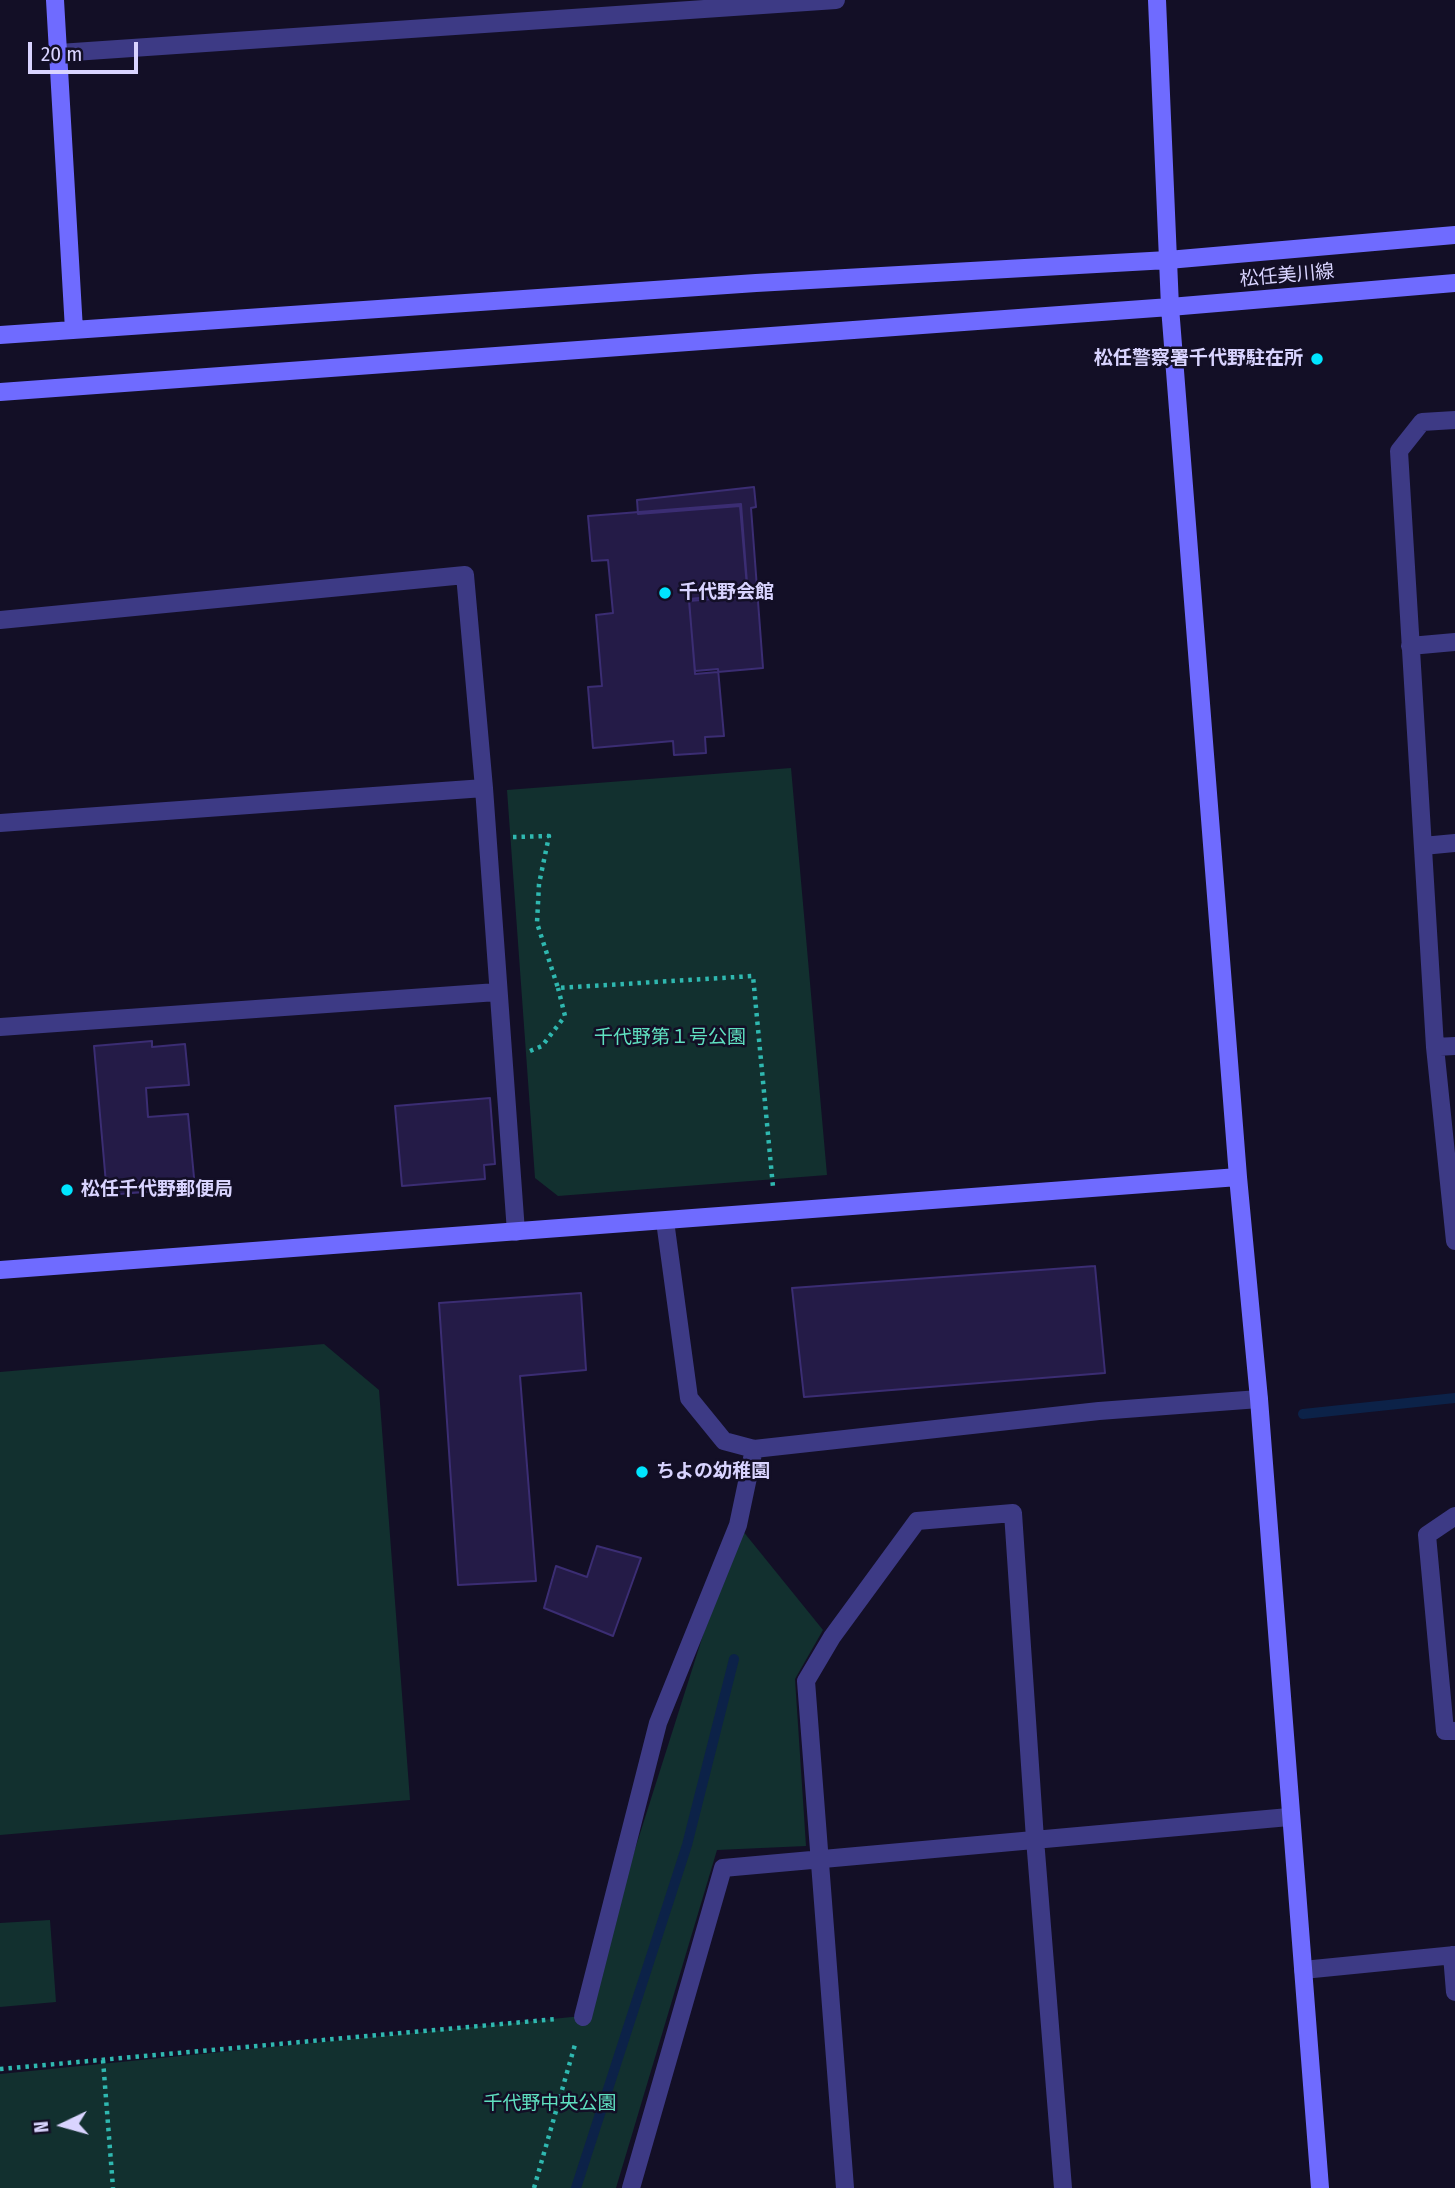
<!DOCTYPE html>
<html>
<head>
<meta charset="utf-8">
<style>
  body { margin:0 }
  #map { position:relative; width:1455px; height:2188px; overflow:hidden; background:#130f26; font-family:"Fira Sans Condensed",sans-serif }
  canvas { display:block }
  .north { position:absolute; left:28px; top:2090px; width:70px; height:70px; -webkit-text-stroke:5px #130f26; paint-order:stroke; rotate:265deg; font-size:19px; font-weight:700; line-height:28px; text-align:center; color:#d9d4ff }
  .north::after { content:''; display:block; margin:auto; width:24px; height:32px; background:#d9d4ff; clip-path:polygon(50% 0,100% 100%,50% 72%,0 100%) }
  .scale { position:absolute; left:28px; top:42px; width:110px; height:32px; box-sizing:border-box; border:4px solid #d9d4ff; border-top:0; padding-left:9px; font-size:21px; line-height:24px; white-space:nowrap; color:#d9d4ff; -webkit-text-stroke:5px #130f26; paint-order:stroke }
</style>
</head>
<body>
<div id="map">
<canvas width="1455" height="2188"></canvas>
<div class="north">N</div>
<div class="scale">20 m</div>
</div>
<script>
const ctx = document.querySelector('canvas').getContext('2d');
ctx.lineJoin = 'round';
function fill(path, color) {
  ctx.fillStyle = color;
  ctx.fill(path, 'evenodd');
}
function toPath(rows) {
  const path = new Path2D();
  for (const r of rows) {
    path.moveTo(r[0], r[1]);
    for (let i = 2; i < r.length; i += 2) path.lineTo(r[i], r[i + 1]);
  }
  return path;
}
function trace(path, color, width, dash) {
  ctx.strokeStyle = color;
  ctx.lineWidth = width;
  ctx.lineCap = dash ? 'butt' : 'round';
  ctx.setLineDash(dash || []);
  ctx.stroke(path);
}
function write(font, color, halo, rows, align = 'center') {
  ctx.font = font + ' "Fira Sans Condensed","Noto Sans JP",sans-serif';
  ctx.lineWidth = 5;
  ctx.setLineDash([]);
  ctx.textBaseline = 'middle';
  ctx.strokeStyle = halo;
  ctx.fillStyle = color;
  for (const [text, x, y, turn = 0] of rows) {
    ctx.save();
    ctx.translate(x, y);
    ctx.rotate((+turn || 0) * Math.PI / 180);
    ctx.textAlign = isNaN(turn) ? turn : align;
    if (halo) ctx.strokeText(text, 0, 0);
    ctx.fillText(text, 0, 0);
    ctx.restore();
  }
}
fill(toPath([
  [791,768,827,1175,558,1196,535,1178,507,790],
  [324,1344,379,1390,410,1800,0,1835,0,1372],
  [738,1525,823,1630,795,1679,806,1846,717,1850,616,2188,0,2188,0,2074,582,2016],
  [50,1920,56,2002,0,2007,0,1923]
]), '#12302f');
trace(toPath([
  [1303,1414,1455,1398],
  [576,2188,687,1845,734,1659]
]), '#0c2248', 10);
const building = toPath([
  [754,487,756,507,751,508,763,668,695,674,689,599,710,597,709,590,747,587,740,506,638,514,637,500,754,487],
  [741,504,748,596,689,601,695,671,718,669,724,736,705,737,706,753,674,755,673,741,593,748,588,687,602,686,596,615,613,613,608,560,592,561,588,516,741,504],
  [152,1041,152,1047,185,1044,189,1085,146,1088,148,1117,188,1114,195,1188,107,1195,94,1046,152,1041],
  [490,1098,495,1164,484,1165,485,1179,402,1186,395,1106,490,1098],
  [1095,1266,1105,1373,804,1397,792,1288,1095,1266],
  [581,1293,586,1370,520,1376,536,1581,458,1585,439,1303,581,1293],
  [597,1546,641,1558,613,1636,544,1608,556,1566,587,1577,597,1546]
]);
fill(building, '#241b47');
trace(building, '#3b2d73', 2);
trace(toPath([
  [513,837,549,836,539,884,537,923,558,988,753,976,773,1187],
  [530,1051,542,1046,565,1016,558,988],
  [103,2060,113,2188],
  [0,2069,557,2019],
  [534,2188,576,2041]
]), '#2fb8b0', 4.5, [3.5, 5]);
trace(toPath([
  [665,1221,689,1398,724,1441,754,1449,1099,1411,1259,1399],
  [583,2017,658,1723,738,1525,754,1449]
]), '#3d3a85', 18);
trace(toPath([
  [59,53,836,0],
  [1455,420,1422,422,1399,451,1435,1047,1455,1241],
  [0,620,465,575,484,788,516,1232],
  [1410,646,1455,642],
  [0,823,484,788],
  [1423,846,1455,843],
  [0,1027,497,992],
  [1435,1047,1455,1046],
  [1455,1516,1427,1535,1445,1731,1455,1731],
  [1452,1955,1455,1992],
  [1303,1970,1455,1955],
  [631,2188,723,1868,1289,1817],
  [845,2188,806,1681,832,1637,917,1521,1013,1513,1035,1839,1063,2188]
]), '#3d3a85', 18);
trace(toPath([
  [55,0,74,330],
  [1157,0,1170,307,1238,1177],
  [0,335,756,283,1168,260,1455,235],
  [0,392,1170,307,1455,283],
  [0,1270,1238,1177,1259,1399,1320,2188]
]), '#6f6bff', 18);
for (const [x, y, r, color] of [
  [1317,359,7,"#00e5ff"],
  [665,593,7,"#00e5ff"],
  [67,1190,7,"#00e5ff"],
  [642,1472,7,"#00e5ff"]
]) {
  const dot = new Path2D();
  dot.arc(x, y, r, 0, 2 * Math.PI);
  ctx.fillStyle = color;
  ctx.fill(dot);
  trace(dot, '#130f26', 2.5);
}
write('19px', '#d9d4ff', '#130f26', [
  ["松任美川線",1287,276,-5]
]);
write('bold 19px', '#d9d4ff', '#130f26', [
  ["松任警察署千代野駐在所",1303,359,"right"],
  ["千代野会館",679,593],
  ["松任千代野郵便局",81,1190],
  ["ちよの幼稚園",656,1472]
], 'left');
write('19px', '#5fe0c0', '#130f26', [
  ["千代野第１号公園",670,1038],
  ["千代野中央公園",550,2104]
]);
</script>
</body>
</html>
